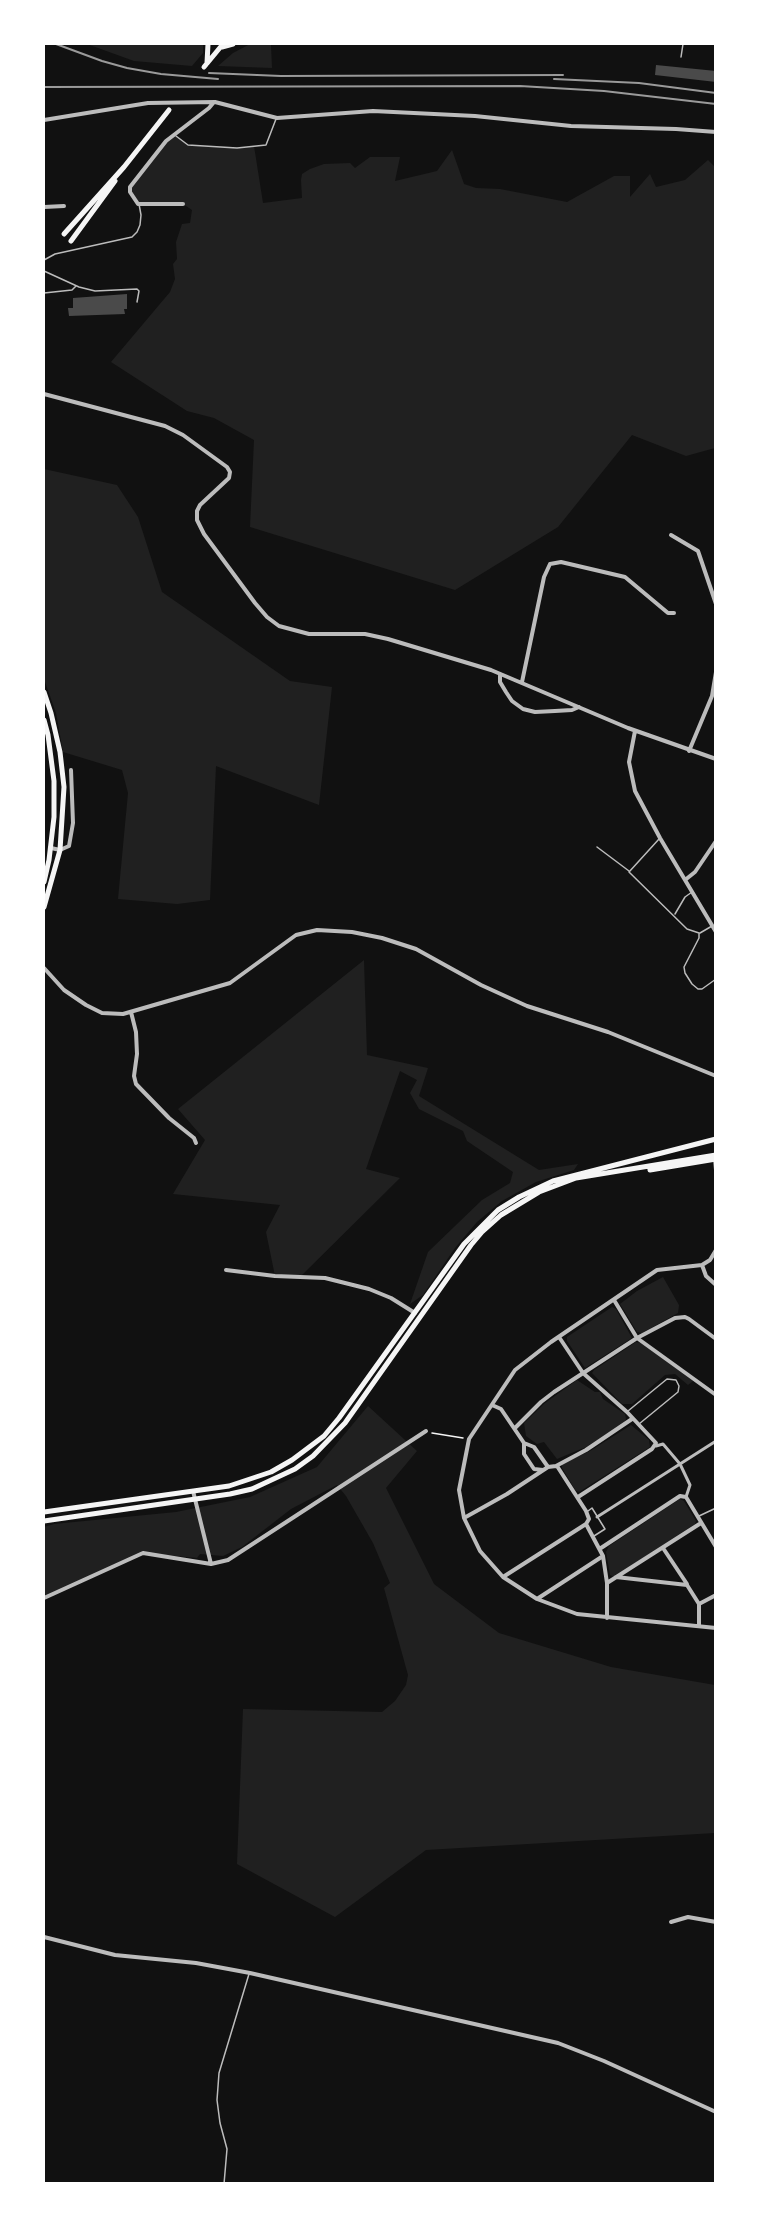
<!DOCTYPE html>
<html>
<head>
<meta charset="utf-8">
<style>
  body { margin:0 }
  #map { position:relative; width:759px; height:2227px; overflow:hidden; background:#111; font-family:"PT Serif",serif }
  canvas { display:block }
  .frame { position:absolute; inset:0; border:45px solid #fff; pointer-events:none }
</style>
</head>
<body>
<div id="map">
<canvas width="759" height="2227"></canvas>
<div class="frame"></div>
</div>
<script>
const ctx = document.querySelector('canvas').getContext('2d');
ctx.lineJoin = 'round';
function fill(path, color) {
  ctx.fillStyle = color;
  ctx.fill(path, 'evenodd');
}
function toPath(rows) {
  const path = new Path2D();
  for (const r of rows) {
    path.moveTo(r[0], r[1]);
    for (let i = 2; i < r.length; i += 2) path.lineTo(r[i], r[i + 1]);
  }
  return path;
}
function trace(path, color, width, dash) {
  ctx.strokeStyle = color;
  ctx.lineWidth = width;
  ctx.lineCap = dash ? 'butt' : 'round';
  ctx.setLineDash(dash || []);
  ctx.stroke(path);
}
fill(toPath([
  [87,44,203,44,203,53,192,66,134,61],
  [250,44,345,44,345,45,271,45,272,68,218,66,233,53],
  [173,134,188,145,237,148,254,146,263,203,302,198,301,180,302,174,310,169,324,164,350,163,355,168,370,157,400,157,395,181,437,171,452,150,464,184,476,188,500,189,567,202,614,176,630,176,630,197,650,174,656,187,685,180,708,160,715,167,715,448,686,456,632,435,558,527,455,590,250,527,254,440,214,418,187,411,111,362,170,292,175,279,173,264,177,259,176,242,182,224,190,223,192,210,183,204,138,204,133,197,130,187],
  [44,469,117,485,138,517,162,592,290,681,332,687,319,805,216,766,210,900,177,904,118,899,128,793,122,770,63,752,56,713,44,679],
  [364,960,367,1055,428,1068,419,1096,539,1170,578,1164,574,1170,536,1182,502,1201,477,1222,455,1248,423,1295,410,1304,428,1252,482,1200,510,1183,513,1172,467,1141,463,1131,419,1109,410,1093,417,1080,400,1071,366,1169,400,1178,300,1277,275,1276,266,1232,280,1205,173,1194,205,1140,178,1109],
  [663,1277,679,1305,678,1313,642,1333,637,1332,620,1304,637,1291],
  [612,1307,616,1309,632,1338,585,1368,567,1341,567,1337],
  [636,1342,641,1343,693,1381,688,1385,675,1374,665,1375,632,1404,622,1404,592,1373,594,1370],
  [577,1380,595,1392,600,1392,603,1399,625,1414,626,1419,623,1424,586,1447,557,1459,544,1442,537,1444,526,1436,524,1423,545,1403],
  [368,1406,417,1451,386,1488,434,1584,499,1633,611,1667,715,1685,715,1833,426,1850,335,1917,237,1864,243,1709,382,1712,395,1701,406,1685,408,1675,384,1588,390,1583,373,1543,346,1496,337,1485,291,1509,242,1547,223,1556,200,1554,197,1558,143,1553,44,1598,44,1527,54,1524,176,1512,250,1497,317,1467],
  [631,1425,649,1440,650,1447,579,1492,576,1491,562,1468,562,1464,590,1451],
  [680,1499,684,1501,696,1521,695,1524,614,1577,610,1575,606,1552,609,1546]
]), '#202020');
fill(toPath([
  [656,65,716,71,716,82,655,75],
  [127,294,127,309,124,309,125,314,69,316,68,308,73,308,73,298]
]), '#4a4a4a');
trace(toPath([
  [432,1433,463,1438]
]), '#f5f5f5', 1.5);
trace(toPath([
  [681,57,683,44],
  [176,136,188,145,237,148,266,145,276,119],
  [44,260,55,254,132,237,137,232,140,225,141,215,139,204],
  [44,271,79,287,95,291,137,289,139,291,137,302],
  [44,293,72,290,76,286],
  [659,839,629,872,687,929,699,933,699,938,684,967,685,973,692,984,698,989,702,989,716,979],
  [597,847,629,871],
  [675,914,685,897,692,892],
  [700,933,712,926],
  [628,1411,667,1379,676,1380,679,1386,678,1392,639,1424],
  [588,1511,592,1508,605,1529,594,1536],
  [699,1516,716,1508],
  [224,2184,227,2149,220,2123,217,2100,219,2073,249,1974]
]), '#bcbcbc', 1.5);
trace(toPath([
  [656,1446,663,1444,680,1464,690,1485,686,1497],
  [597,1517,716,1441]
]), '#bcbcbc', 3);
trace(toPath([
  [44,120,148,103,215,102,277,118,373,111,475,116,571,126,676,129,716,132],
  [183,204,138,204,130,192,130,187,166,141,209,108,214,102],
  [44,207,64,206],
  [44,394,165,426,183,435,227,467,230,472,229,478,200,505,197,511,197,520,204,534,255,603,267,617,279,626,309,634,365,634,388,639,491,670,628,728,716,759],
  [671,535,698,551,716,604],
  [500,674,500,682,506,692,512,701,523,709,535,712,555,711,572,710,579,707],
  [522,682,544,577,550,564,561,562,625,577,668,613,674,613],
  [635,731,629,762,635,791,660,838,716,932],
  [689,751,712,696,716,672],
  [51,848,60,850,69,846,73,823,71,770],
  [685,880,695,872,716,841],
  [44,968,64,990,86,1005,102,1013,123,1014,230,983,296,935,317,930,352,932,382,938,416,949,481,985,527,1006,608,1032,716,1076],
  [131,1012,136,1032,137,1054,134,1076,136,1084,169,1118,194,1138,196,1143],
  [715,1159,716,1170],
  [716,1250,710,1260,702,1265,657,1270,551,1342,515,1370,469,1439,459,1490,464,1518,480,1551,503,1577,537,1599,577,1614,716,1628],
  [702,1265,706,1276,716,1285],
  [226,1270,275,1276,325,1278,369,1289,391,1298,415,1313],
  [614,1300,637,1338,716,1395],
  [559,1337,583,1373,627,1412,656,1443,652,1449,578,1497],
  [492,1405,501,1409,524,1443,534,1447,548,1467,556,1466,586,1450,632,1419],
  [515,1428,541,1402,554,1392,637,1338,675,1318,685,1317,689,1319,716,1339],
  [524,1443,524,1454,534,1469,543,1470],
  [557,1466,586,1511,589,1519,586,1524],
  [193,1491,211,1564],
  [464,1518,507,1494,548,1467],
  [586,1524,603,1556,607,1583,607,1618],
  [601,1548,680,1496,686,1497,716,1547],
  [663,1548,687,1584],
  [503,1577,586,1524],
  [616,1577,687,1585,699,1604,699,1626],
  [607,1583,701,1523],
  [44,1598,143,1553,211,1564,228,1560,426,1431],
  [537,1599,603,1556],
  [699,1604,716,1595],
  [671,1922,688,1917,716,1922],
  [44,1937,115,1955,196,1963,250,1973,558,2043,604,2061,716,2112]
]), '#bcbcbc', 4);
trace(toPath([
  [222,47,233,44],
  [207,63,208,44],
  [204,67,223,44],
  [64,234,124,167,169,110],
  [71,241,115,181],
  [44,692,51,713,60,752,64,787,60,850,44,907],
  [44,720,48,735,54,781,54,817,49,860,44,882],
  [650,1170,716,1159],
  [44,1512,229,1486,271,1472,292,1460,324,1436,339,1418,464,1244,498,1210,519,1197,553,1181,716,1139],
  [44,1521,230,1494,252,1489,295,1469,313,1456,345,1423,471,1245,482,1232,501,1215,539,1192,576,1178,716,1155]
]), '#f5f5f5', 5);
trace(toPath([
  [56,44,102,61,127,68,161,74,218,79],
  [209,73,281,76,563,75],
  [554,79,639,83,716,93],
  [44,87,520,86,604,91,716,104]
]), '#9a9a9a', 2);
</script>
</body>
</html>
